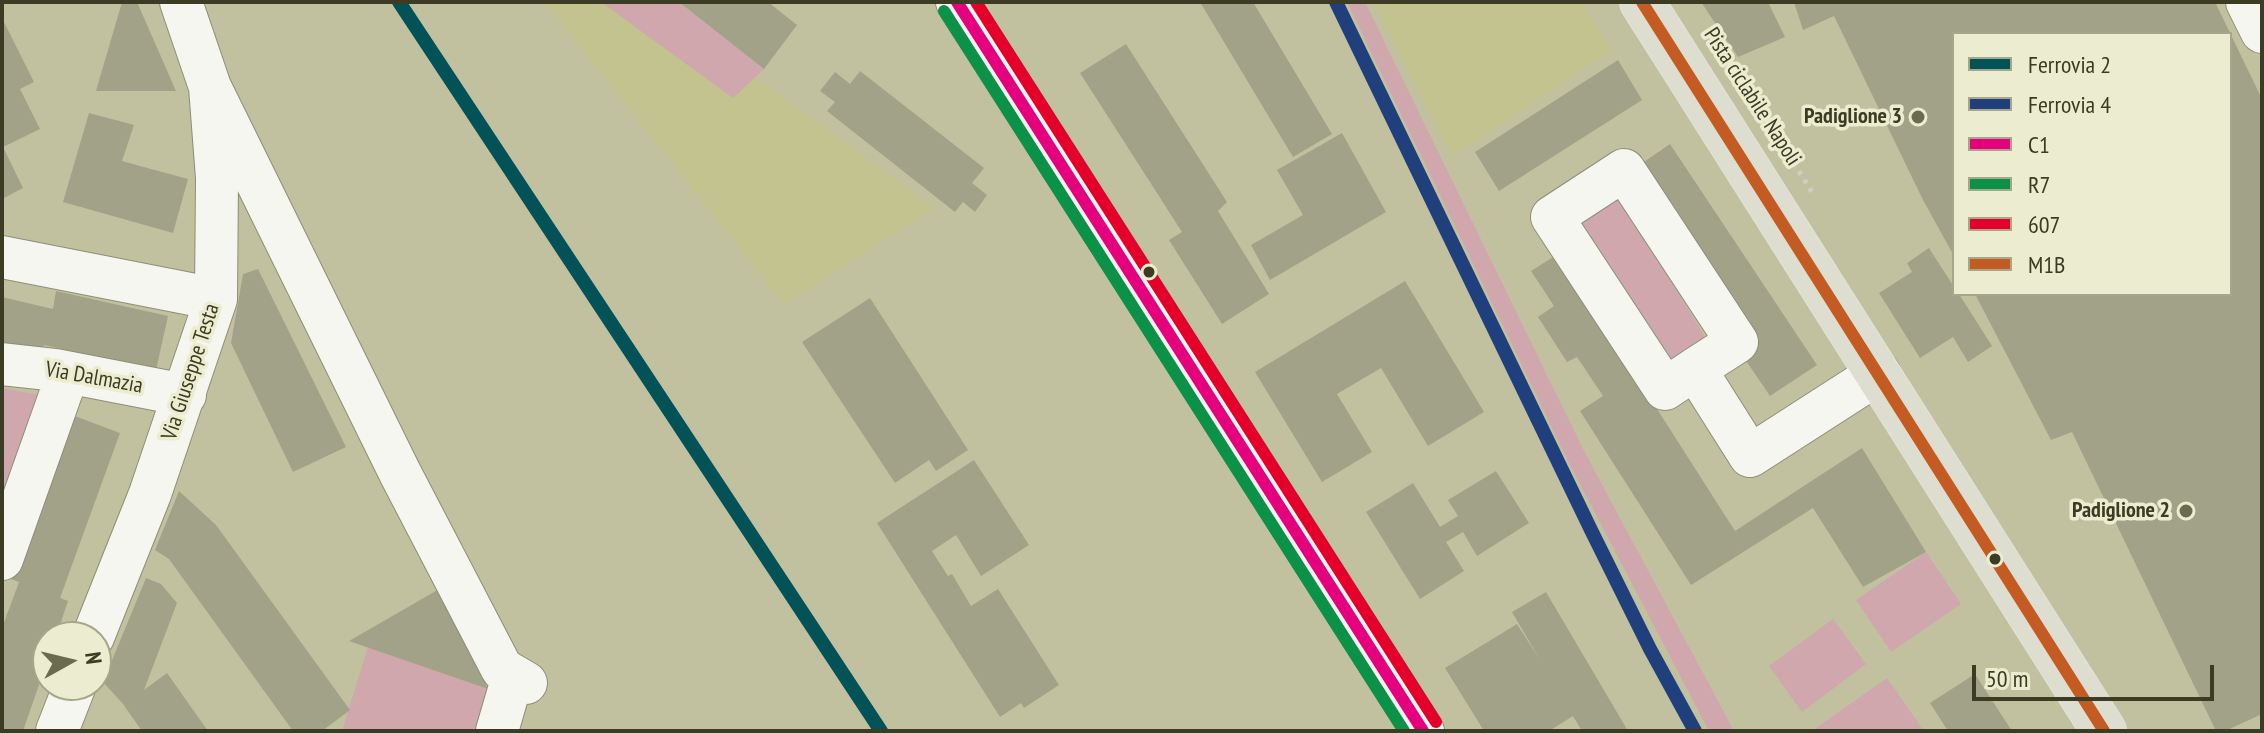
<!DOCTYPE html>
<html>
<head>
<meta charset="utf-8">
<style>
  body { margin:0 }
  #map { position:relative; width:2264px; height:733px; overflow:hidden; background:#c1c1a0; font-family:"PT Sans Narrow",sans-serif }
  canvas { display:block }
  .frame { position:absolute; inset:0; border:4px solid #3c3c24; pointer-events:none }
  .legend { position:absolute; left:1952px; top:32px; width:280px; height:264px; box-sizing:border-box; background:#ecedd0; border:2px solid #a6a68b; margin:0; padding:10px 14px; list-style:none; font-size:24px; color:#3c3c24 }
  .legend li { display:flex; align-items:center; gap:16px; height:40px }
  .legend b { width:40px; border:2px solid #a6a68b }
  .north { position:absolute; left:32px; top:621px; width:80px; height:80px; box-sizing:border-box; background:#ecedd0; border:2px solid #a6a68b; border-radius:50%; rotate:82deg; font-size:22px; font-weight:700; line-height:32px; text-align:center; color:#3c3c24 }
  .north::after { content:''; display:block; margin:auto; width:28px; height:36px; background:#6b6b4f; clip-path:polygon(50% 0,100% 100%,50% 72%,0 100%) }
  .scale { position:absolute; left:1972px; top:665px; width:242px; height:36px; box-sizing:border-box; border:4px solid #3c3c24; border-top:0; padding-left:10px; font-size:24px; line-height:28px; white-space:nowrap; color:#3c3c24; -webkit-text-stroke:6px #ecedd0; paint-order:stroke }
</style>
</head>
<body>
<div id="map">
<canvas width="2264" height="733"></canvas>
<div class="frame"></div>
<ul class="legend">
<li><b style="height:10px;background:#025257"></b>Ferrovia 2</li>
<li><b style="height:10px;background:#203f7d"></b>Ferrovia 4</li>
<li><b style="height:10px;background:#e5007d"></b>C1</li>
<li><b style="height:10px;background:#0c9148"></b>R7</li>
<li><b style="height:10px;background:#e4002b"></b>607</li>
<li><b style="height:10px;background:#c45b22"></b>M1B</li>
</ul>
<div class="north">N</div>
<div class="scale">50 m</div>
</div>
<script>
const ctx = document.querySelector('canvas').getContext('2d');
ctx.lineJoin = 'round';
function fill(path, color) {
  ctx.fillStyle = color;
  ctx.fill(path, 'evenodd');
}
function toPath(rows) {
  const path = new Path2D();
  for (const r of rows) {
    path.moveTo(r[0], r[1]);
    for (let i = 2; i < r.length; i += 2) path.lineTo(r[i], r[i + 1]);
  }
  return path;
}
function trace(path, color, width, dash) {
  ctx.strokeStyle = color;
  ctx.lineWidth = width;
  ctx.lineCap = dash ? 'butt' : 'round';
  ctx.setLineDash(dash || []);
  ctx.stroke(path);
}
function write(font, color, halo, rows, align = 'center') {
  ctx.font = font + ' "PT Sans Narrow",sans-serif';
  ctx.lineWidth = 7;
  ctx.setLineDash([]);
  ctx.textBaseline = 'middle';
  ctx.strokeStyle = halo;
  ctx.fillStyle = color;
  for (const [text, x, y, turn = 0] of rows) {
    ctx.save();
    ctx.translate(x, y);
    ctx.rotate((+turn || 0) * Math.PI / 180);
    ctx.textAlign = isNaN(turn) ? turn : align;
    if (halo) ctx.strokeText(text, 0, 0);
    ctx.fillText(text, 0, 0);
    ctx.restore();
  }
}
fill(toPath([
  [544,2,659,2,700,36,935,208,784,305],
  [1373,2,1581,2,1612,50,1452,157]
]), '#c2c38f');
fill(toPath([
  [601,2,679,2,764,69,733,98],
  [1347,2,1365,2,1584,451,1734,731,1709,731,1569,463],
  [1618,192,1709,344,1667,369,1575,218],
  [2,388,50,397,2,529],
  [1926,552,1961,604,1891,652,1856,600],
  [1833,619,1866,664,1802,712,1769,666],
  [368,647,488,689,475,731,342,731],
  [1887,678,1924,731,1812,731]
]), '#cfa7ac');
fill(toPath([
  [122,2,137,2,176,91,96,91],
  [679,2,768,2,797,25,764,69],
  [1200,2,1253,2,1332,134,1293,157],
  [1701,2,1768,2,1785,37,1738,57],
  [1794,2,2215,2,2262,99,2262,714,2225,731,2216,731,2072,432,2051,440,1975,294,2230,294,2230,34,1954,34,1954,256,1923,200,1834,16,1803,30],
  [2,18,34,82,20,89,40,129,3,147,23,188,2,199],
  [1126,44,1227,202,1218,211,1269,294,1222,324,1169,240,1182,232,1080,73],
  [1618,60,1642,100,1499,191,1475,152],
  [860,71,984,168,972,183,987,195,975,212,963,202,955,212,827,111,835,102,820,91,835,72,850,84],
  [89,113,134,125,122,161,188,179,173,233,63,202],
  [1342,133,1386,212,1270,280,1251,245,1303,215,1277,170],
  [1670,144,1817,365,1770,396,1736,346,1638,166],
  [1929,248,1954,287,1954,294,1959,294,1992,346,1968,362,1953,337,1920,358,1879,293,1912,272,1907,263],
  [1558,254,1735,531,1862,448,1926,552,1863,587,1813,508,1691,585,1580,411,1603,396,1577,357,1567,362,1538,317,1554,306,1531,271],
  [258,269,346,447,293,472,231,343,243,274],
  [1405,281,1484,412,1428,446,1381,368,1337,394,1372,452,1322,482,1255,372],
  [56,291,168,316,156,370,44,345,40,362,2,353,2,297,53,309],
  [870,298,968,450,936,471,929,460,895,483,802,342],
  [72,415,120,433,60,598,68,601,56,637,48,637,48,659,23,731,2,731,2,628,19,582,11,579],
  [974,460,1029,545,981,576,956,535,932,551,948,576,952,574,971,606,998,589,1059,685,1024,708,1021,703,1000,717,877,523],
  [1496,471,1529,523,1477,556,1463,532,1446,542,1464,571,1420,599,1366,512,1413,483,1440,527,1458,516,1448,500],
  [179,491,216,525,350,710,322,731,293,731,169,559,155,550],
  [146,578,161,584,177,603,144,690,167,673,208,731,142,731,123,704,103,682],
  [441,588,488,689,349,641],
  [1546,592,1628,731,1582,731,1573,716,1549,731,1484,731,1445,668,1517,624,1540,660,1512,612],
  [1975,674,2012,731,1948,731,1930,703]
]), '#a2a289');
const minor = toPath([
  [957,2,1423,731],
  [2247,2,2262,32],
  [210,87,400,473,502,669,526,683],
  [2,257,216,299],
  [2,364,56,370,185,395],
  [1695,369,1665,389,1552,217,1624,170,1737,342,1695,369,1750,456,1879,373],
  [2,559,68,373],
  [93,637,150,494,216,299,217,178,210,87,181,2],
  [57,731,75,685],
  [497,731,513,676]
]);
const major = toPath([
  [1642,2,2104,731]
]);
trace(minor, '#8e8e75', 44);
trace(major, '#e3e3d4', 46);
trace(toPath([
  [1724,53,1812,192]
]), '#cecfc4', 5, [4, 6]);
trace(minor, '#f6f6f1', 42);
trace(major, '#deded0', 44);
trace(toPath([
  [957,2,1423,731]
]), '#e5007d', 12);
trace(toPath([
  [944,11,1404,731]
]), '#0c9148', 12);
trace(toPath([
  [976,2,1436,722]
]), '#e4002b', 12);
trace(toPath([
  [1642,2,2104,731]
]), '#c45b22', 12);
trace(toPath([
  [399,2,881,731]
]), '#025257', 14);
trace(toPath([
  [1336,2,1591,530,1650,649,1695,731]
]), '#203f7d', 14);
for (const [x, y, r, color] of [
  [1918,117,8,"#6b6b4f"],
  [1149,272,7,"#3c3c24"],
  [2186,511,8,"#6b6b4f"],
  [1995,559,7,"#3c3c24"]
]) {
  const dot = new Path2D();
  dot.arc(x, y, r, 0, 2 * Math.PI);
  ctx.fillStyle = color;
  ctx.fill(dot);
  trace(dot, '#ecedd0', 3);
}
write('22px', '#3c3c24', '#ecedd0', [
  ["Pista ciclabile Napoli",1752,97,57],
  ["Via Giuseppe Testa",191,372,-72],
  ["Via Dalmazia",94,378,10]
]);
write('bold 22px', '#3c3c24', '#ecedd0', [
  ["Padiglione 3",1902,117],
  ["Padiglione 2",2170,511]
], 'right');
</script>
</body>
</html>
